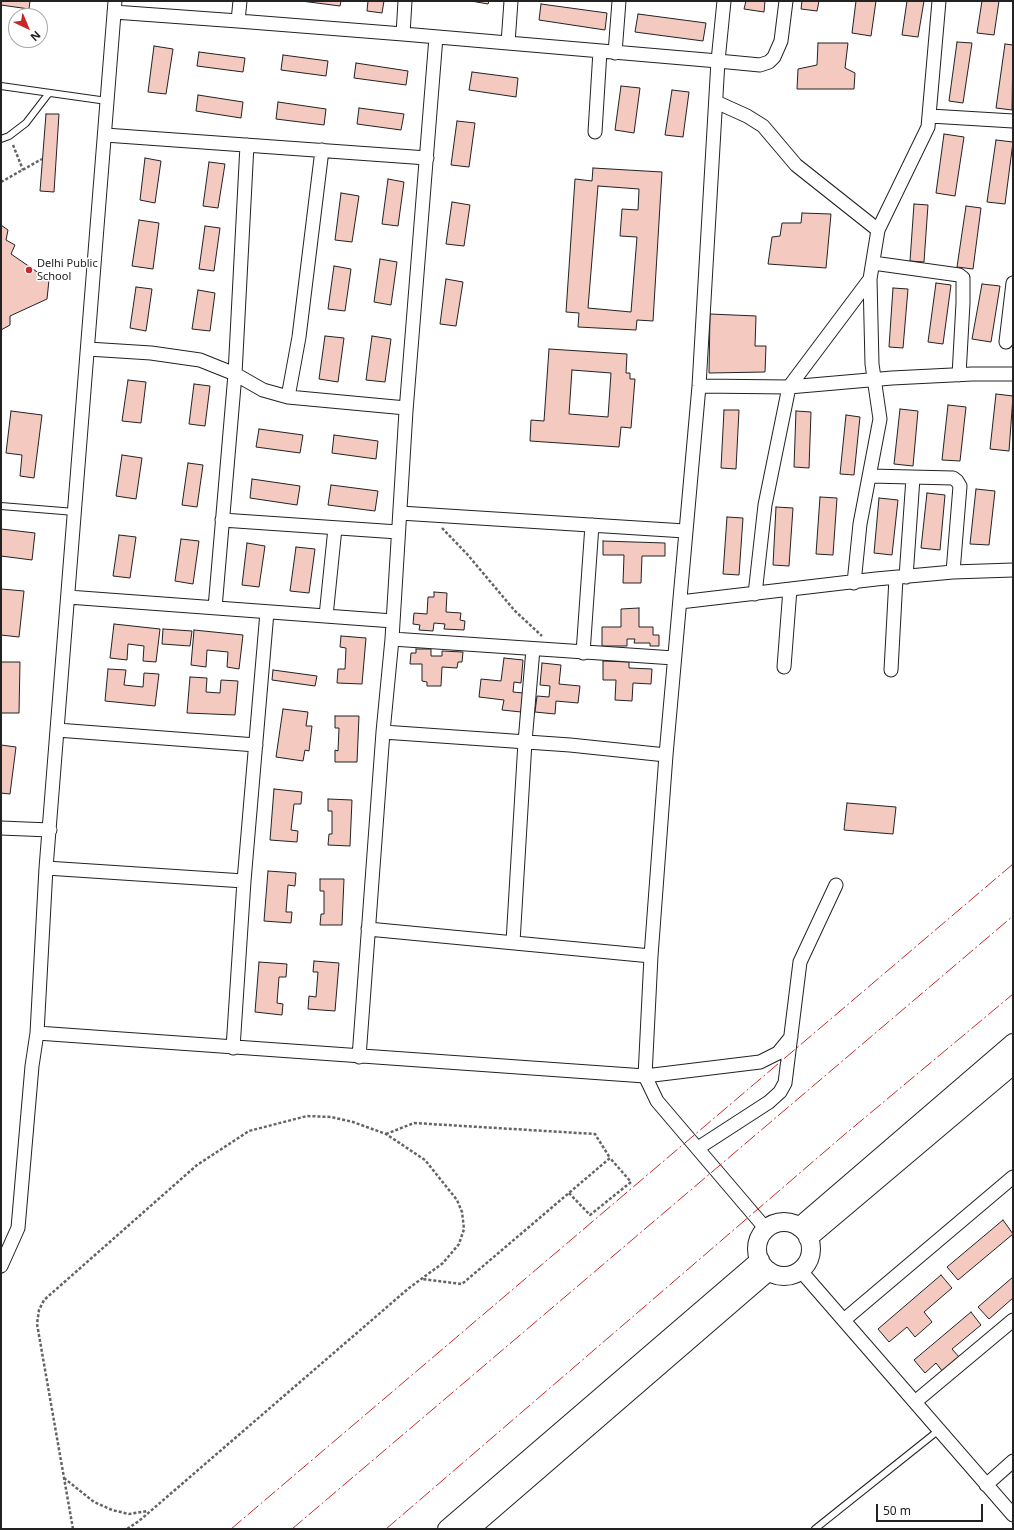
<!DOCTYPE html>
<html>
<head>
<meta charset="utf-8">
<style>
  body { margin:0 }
  #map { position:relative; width:1014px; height:1530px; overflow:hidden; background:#fff; font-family:"Noto Sans",sans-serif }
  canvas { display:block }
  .frame { position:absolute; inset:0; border:2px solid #222; pointer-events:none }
  .north { position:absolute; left:8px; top:8px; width:40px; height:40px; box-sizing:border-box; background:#fff; border:1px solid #a7a7a7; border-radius:50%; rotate:136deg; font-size:11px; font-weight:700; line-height:16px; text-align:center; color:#222 }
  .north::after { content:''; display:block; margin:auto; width:14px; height:18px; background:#c62828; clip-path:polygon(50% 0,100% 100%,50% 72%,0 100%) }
  .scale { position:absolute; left:876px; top:1504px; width:107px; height:18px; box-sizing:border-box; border:2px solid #222; border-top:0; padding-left:5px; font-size:12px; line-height:14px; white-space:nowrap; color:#222; -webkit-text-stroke:3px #fff; paint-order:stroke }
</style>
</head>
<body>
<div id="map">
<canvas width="1014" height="1530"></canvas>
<div class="frame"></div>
<div class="north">N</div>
<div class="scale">50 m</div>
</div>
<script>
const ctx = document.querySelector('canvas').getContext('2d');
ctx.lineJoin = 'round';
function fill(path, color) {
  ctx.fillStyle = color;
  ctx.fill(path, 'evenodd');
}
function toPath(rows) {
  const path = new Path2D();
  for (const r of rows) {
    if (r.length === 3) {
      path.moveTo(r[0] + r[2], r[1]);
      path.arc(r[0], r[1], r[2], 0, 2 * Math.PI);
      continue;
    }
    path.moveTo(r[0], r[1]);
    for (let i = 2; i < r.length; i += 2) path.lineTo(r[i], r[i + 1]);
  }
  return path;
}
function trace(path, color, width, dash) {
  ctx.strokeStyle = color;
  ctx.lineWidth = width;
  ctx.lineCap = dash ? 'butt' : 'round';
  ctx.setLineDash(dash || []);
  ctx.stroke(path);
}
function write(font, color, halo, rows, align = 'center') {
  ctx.font = font + ' "Noto Sans",sans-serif';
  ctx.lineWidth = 3;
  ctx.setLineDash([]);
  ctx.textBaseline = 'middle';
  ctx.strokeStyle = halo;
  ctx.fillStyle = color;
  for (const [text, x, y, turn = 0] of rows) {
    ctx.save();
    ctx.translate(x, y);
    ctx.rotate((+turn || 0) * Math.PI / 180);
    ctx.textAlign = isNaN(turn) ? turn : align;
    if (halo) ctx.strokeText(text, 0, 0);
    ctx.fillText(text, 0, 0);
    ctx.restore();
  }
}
const building = toPath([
  [1,1,30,1,29,9,1,5,1,1],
  [301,1,341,1,340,6,301,1],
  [368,1,384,1,382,13,367,11,368,1],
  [471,1,489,1,488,4,471,1],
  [746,1,765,1,764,12,744,9,746,1],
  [802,1,819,1,817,11,801,9,802,1],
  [856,1,876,1,871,36,852,33,856,1],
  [907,1,924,1,918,37,902,35,907,1],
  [982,1,999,1,994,35,977,33,982,1],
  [541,4,607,13,605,30,539,20,541,4],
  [638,14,706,23,703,41,635,32,638,14],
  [957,42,972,43,963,103,949,101,957,42],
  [818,43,848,43,845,68,855,73,854,89,797,89,798,69,817,65,818,43],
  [1005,44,1013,45,1012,110,996,108,1005,44],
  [154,46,173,49,166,94,148,92,154,46],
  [199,52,245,58,243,72,197,66,199,52],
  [283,55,328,61,326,76,281,70,283,55],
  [356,63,408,71,406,85,354,78,356,63],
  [472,72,518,78,516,97,469,90,472,72],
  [621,86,640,88,634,133,615,130,621,86],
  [672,90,689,92,683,137,665,135,672,90],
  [198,95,243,102,241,118,196,111,198,95],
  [278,102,326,109,324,125,276,119,278,102],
  [359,108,404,114,401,130,357,124,359,108],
  [46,114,59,114,54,192,40,191,46,114],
  [457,121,475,123,469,167,451,165,457,121],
  [944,134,964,137,955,196,936,193,944,134],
  [996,140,1013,142,1005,204,987,202,996,140],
  [145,158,161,161,155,203,140,200,145,158],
  [209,162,225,164,218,208,203,206,209,162],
  [593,168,662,172,653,321,637,320,636,330,578,327,579,313,566,312,575,179,592,181,593,168],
  [598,186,639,189,638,210,622,209,620,236,637,237,631,312,588,308,598,186],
  [388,179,404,182,398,226,382,224,388,179],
  [341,193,359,196,352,242,335,240,341,193],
  [452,202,470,205,464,246,446,244,452,202],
  [914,204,928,205,924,262,910,261,914,204],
  [966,206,981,208,973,269,957,267,966,206],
  [802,213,831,214,826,268,768,264,772,237,780,236,782,223,801,223,802,213],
  [139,220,159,223,153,269,132,266,139,220],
  [1,225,8,230,6,240,15,245,11,254,49,280,47,299,10,316,10,325,1,330,1,225],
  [205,226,220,228,214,271,199,269,205,226],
  [380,259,397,262,391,305,374,302,380,259],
  [334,266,351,269,345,311,328,309,334,266],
  [446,279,463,282,456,326,440,324,446,279],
  [936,283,951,285,943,344,928,342,936,283],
  [982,284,1000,286,991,342,972,339,982,284],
  [136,287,152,289,146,331,130,328,136,287],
  [893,288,908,289,903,348,889,347,893,288],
  [198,290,215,293,210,331,192,329,198,290],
  [710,314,756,316,755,346,766,346,765,372,709,373,710,314],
  [325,336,344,338,338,382,319,379,325,336],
  [372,336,391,339,385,382,366,380,372,336],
  [549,349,627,354,626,373,630,373,630,379,635,379,631,428,621,427,619,447,530,441,531,420,544,421,549,349],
  [572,370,611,373,608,417,569,414,572,370],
  [128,380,146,382,141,423,122,421,128,380],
  [194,384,210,386,205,426,189,424,194,384],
  [996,394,1013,396,1009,451,990,449,996,394],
  [948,405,966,407,960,461,942,460,948,405],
  [900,409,918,411,913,466,894,464,900,409],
  [724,410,739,410,736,469,721,468,724,410],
  [11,411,42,415,34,478,20,476,22,455,6,453,11,411],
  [796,411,811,412,809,468,794,467,796,411],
  [846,415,860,417,854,475,840,474,846,415],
  [259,429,303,435,300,453,256,447,259,429],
  [334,435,378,441,376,459,332,453,334,435],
  [122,455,142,458,136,499,116,496,122,455],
  [188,463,203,465,197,507,182,505,188,463],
  [252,479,300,486,297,505,250,498,252,479],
  [331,485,378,491,375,511,328,505,331,485],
  [976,489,995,491,989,545,970,544,976,489],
  [927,493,945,495,940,550,921,548,927,493],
  [820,497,837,498,833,555,816,554,820,497],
  [879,498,898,500,892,555,874,553,879,498],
  [776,507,793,508,789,566,773,565,776,507],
  [727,517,743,518,739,575,723,574,727,517],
  [1,529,35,533,32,560,1,556,1,529],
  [119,535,136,537,130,578,113,576,119,535],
  [181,539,199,541,193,584,175,581,181,539],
  [603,541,665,543,665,556,642,556,641,583,623,583,624,555,603,555,603,541],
  [247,543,265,546,259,587,242,585,247,543],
  [296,547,315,549,309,593,290,591,296,547],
  [1,589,24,591,19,637,1,635,1,589],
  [434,592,447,593,446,612,461,613,460,620,465,621,464,630,444,629,445,624,434,623,433,631,419,630,420,625,413,624,414,613,427,614,428,597,434,597,434,592],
  [639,608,639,627,653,627,653,635,659,635,659,646,650,646,650,643,634,643,635,639,627,639,627,646,602,646,602,627,621,627,621,609,639,608],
  [114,624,160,629,156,662,143,661,144,646,128,644,127,660,110,658,114,624],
  [163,629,192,631,190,646,162,644,163,629],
  [194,630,243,635,239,669,227,667,228,652,207,650,206,667,191,665,194,630],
  [341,636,366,638,362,684,337,683,338,669,345,669,346,648,340,647,341,636],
  [416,649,431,649,431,656,442,656,442,651,463,652,462,662,458,662,457,668,442,667,441,686,427,686,427,682,422,681,422,664,410,664,411,653,416,653,416,649],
  [504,658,523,660,521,683,514,682,513,692,523,693,521,712,502,710,504,700,479,697,481,679,501,681,504,658],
  [603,661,629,662,629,668,652,669,651,684,633,683,632,701,615,700,616,680,603,680,603,661],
  [1,662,20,662,19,713,1,713,1,662],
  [542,663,561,665,559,684,580,686,578,703,556,701,555,714,535,712,537,696,549,697,550,686,540,685,542,663],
  [108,669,126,670,124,685,143,687,144,673,159,674,155,706,105,701,108,669],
  [273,670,317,676,315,686,272,680,273,670],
  [190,677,207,678,206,692,220,693,221,680,238,681,235,715,187,713,190,677],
  [283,709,308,712,306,726,312,726,309,751,305,750,303,761,276,757,283,709],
  [335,716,359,716,357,762,335,762,335,750,338,751,339,728,335,728,335,716],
  [1,745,16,747,10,794,1,793,1,745],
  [274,789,302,792,301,804,294,804,291,830,298,831,297,842,270,840,274,789],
  [328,799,352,800,350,846,328,845,329,834,332,834,332,811,328,811,328,799],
  [847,803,896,807,893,834,844,830,847,803],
  [268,871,296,873,295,886,288,885,286,912,292,912,291,923,264,921,268,871],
  [320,879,344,879,342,925,320,925,321,914,324,914,324,891,320,891,320,879],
  [314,961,339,963,335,1011,308,1009,309,996,316,997,318,972,313,972,314,961],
  [259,962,287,964,286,977,279,977,277,1003,283,1004,282,1015,255,1012,259,962],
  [1003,1220,1013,1234,958,1280,947,1267,1003,1220],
  [941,1275,952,1288,924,1312,932,1322,915,1337,907,1327,889,1342,878,1329,941,1275],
  [1013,1277,1013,1298,989,1319,978,1307,1013,1277],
  [971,1312,981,1325,952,1349,960,1358,943,1372,936,1363,925,1373,914,1360,971,1312]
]);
fill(building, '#f3c9c0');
trace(building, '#222', 1);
const lane = toPath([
  [1,86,107,101],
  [1,139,9,136,26,123,49,93],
  [1,506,75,512],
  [815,1529,939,1430]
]);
const street = toPath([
  [114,12,238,21,240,1],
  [238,21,403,34,405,1],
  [403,34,718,61,724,1],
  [436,37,406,411,392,639,674,658],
  [508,43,511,1],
  [615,53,619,1],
  [716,102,747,116,763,126,796,165,878,230],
  [930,116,1013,121],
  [595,132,600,51],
  [105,135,427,158],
  [873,263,959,275,963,278,963,303,959,375],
  [1006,342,1013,283],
  [88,349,151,353,200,360,235,374,263,390,288,397,299,337,322,150],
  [699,386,789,387,892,378,972,374,1013,374],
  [288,397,406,408],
  [870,476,953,478,957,481,960,486,953,572],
  [400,513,685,531],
  [222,520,398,532],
  [906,577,913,478],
  [854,583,860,524,880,419,872,364,870,279,878,230,928,127,939,1],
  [755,594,765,505,789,387,870,279],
  [68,597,393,621],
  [680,602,876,579,953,572,1013,570],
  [215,608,235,374,247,145],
  [326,616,335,528],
  [392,639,383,732,570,745,666,755],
  [583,653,592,525],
  [784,667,790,589],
  [891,670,896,578],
  [57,730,256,745],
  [1,828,50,830],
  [46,868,244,881],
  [368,929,651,956],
  [513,942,525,742,533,649],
  [37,1033,645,1076,760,1062,778,1053,791,1037],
  [233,1048,244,881,267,612],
  [359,1057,383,732],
  [698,1148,769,1102,780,1092,785,1083,800,962,836,885],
  [766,1229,657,1101,645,1076,651,956,666,755,699,386,718,61,760,65,769,62,774,57,781,41,786,1],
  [1,1266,18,1228,32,1066,37,1033,46,868,115,1],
  [800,1270,1013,1515],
  [844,1320,1013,1177],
  [915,1402,1013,1320],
  [986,1485,1013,1461]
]);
const secondary = toPath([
  [784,1249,27],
  [799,1227,1013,1043],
  [808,1238,1013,1065],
  [447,1529,760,1260],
  [470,1529,769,1271]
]);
trace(lane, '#222', 8);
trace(street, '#222', 15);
trace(secondary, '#222', 20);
trace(toPath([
  [13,145,23,170],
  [1,182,42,159],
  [442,528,467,554,515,611,542,636],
  [386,1134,414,1123,595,1134,610,1158,462,1284,422,1279],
  [569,1193,590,1215,631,1182,610,1158],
  [64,1478,94,1502,112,1510,129,1514,148,1511],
  [73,1529,37,1324,39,1310,44,1300,197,1165,249,1131,307,1116,331,1117,353,1122,386,1134,425,1160,457,1200,462,1212,464,1229,459,1244,443,1263,409,1288,139,1521,127,1529]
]), '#646464', 2.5, [3, 2]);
trace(lane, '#fff', 6);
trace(street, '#fff', 13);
trace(secondary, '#fff', 18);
trace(toPath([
  [231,1529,1013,864],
  [292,1529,1013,916],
  [386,1529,844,1135,1013,994]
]), '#c62828', 1, [14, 3, 2, 3]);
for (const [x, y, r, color] of [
  [29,270,4,"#c62828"]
]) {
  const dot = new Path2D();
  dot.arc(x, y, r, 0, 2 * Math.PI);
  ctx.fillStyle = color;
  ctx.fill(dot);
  trace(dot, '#fff', 1.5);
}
write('11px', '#222', '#fff', [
  ["Delhi Public",37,264],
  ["School",37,277]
], 'left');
</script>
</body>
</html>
